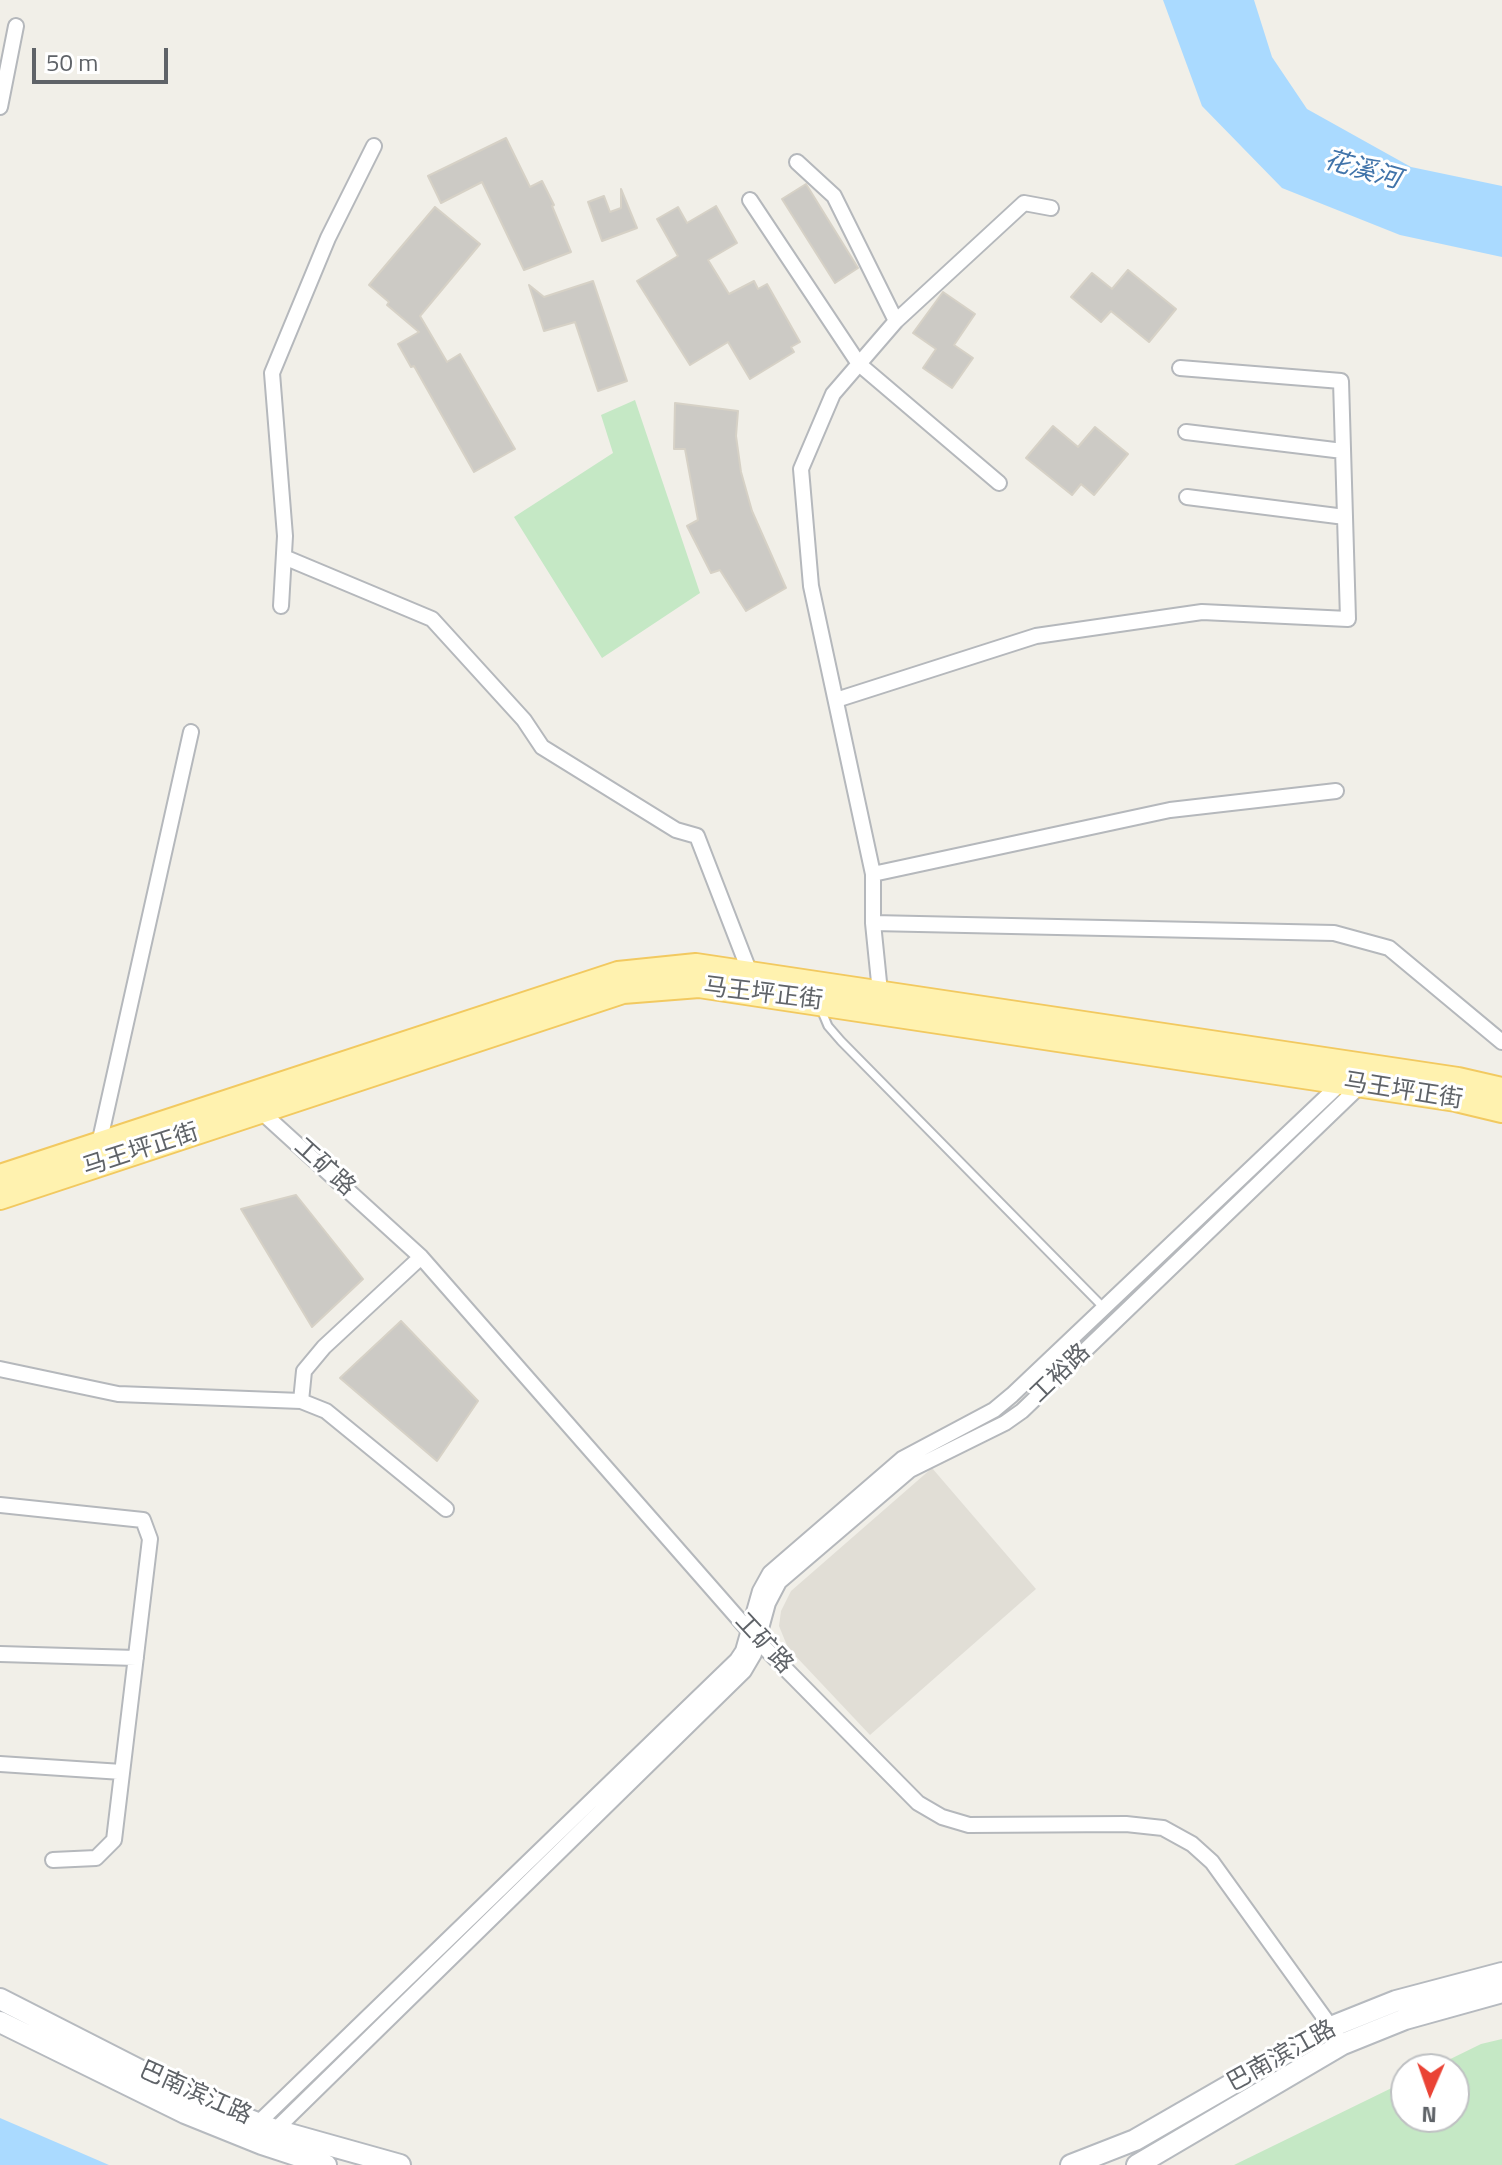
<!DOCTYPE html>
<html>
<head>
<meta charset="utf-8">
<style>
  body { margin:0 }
  #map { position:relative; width:1502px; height:2165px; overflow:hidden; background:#f1efe8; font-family:"Titillium Web",sans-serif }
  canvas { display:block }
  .north { position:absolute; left:1390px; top:2053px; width:80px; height:80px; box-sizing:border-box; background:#fff; border:2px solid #bfc1c3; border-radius:50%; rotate:182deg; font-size:22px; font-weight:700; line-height:32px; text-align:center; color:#5f6368 }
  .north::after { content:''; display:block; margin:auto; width:28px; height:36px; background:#ea4335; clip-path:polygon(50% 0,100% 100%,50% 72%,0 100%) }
  .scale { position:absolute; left:32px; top:48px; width:136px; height:36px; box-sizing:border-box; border:4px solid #5f6368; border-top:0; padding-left:10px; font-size:24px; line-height:28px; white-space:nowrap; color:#5f6368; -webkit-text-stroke:6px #fff; paint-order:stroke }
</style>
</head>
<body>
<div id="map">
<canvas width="1502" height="2165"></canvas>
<div class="north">N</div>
<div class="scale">50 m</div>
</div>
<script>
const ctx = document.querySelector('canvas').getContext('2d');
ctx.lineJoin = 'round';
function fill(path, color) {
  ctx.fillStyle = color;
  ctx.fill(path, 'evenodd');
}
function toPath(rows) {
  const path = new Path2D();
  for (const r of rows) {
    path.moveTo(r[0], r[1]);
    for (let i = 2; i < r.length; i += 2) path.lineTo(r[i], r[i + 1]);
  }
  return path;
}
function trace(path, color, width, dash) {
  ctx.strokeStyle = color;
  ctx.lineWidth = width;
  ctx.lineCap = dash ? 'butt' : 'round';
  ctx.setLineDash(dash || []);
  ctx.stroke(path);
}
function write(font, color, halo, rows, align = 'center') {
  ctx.font = font + ' "Titillium Web","Noto Sans SC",sans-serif';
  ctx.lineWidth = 6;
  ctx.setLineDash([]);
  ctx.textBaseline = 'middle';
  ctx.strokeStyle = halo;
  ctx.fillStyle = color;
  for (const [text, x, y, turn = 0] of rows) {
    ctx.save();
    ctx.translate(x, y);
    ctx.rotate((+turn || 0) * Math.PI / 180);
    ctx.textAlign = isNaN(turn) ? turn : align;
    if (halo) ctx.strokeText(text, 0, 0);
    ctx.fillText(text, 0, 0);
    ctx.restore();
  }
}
fill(toPath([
  [932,1468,1036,1589,870,1735,788,1648,779,1626,781,1611,791,1591]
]), '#e1ded6');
fill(toPath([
  [635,400,700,593,602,658,514,517,613,453,601,415],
  [1502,2039,1502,2165,1234,2165,1406,2081,1406,2117,1454,2117,1454,2069,1430,2069,1481,2044]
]), '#c5e8c5');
fill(toPath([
  [1163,0,1254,0,1272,57,1307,109,1411,167,1502,186,1502,257,1400,235,1282,188,1202,106],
  [0,2118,109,2165,0,2165]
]), '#aadaff');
const building = toPath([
  [506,138,530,187,542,181,554,205,552,206,571,252,524,270,482,182,441,203,428,176,506,138],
  [806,184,858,268,835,283,782,199,806,184],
  [621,189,637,228,602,241,588,202,604,196,610,212,621,208,621,189],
  [716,206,737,243,708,260,729,294,754,281,758,289,767,284,800,342,791,347,794,352,750,379,728,342,690,365,637,281,678,256,657,219,678,207,687,223,716,206],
  [435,207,480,244,420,316,447,362,460,354,515,449,474,472,414,366,411,367,398,344,419,332,387,305,389,302,369,285,435,207],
  [1128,270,1176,309,1149,342,1111,311,1101,322,1071,297,1092,273,1112,289,1128,270],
  [593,281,627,381,598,391,575,322,544,331,529,285,544,297,593,281],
  [943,292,975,314,954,345,973,358,952,388,923,368,936,349,913,333,943,292],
  [675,403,738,411,736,436,741,472,752,511,786,588,746,611,720,570,711,573,687,526,698,520,685,449,674,449,675,403],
  [1053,426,1078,447,1095,427,1128,454,1094,495,1081,484,1072,495,1026,458,1053,426],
  [296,1195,363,1279,312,1327,241,1209,296,1195],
  [401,1321,478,1401,437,1461,340,1378,401,1321]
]);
fill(building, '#cccac5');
trace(building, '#d6d1c6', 2);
const lane = toPath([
  [820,1007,828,1026,841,1041,1103,1307]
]);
const street = toPath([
  [0,107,16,26],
  [797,162,834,196,896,321],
  [750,200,859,364,999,483],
  [1186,432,1343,451],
  [1187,497,1345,517],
  [284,557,432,619,524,720,542,747,676,830,697,836,750,973],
  [281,606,285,536,272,373,328,238,374,146],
  [836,700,1036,636,1202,612,1348,619,1341,381,1180,368],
  [873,874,1170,810,1336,791],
  [873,923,1334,933,1389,948,1502,1042],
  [880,992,873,923,873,874,811,586,801,469,833,394,896,321,1024,203,1051,208],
  [256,1107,421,1257,758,1641,918,1803,942,1817,969,1825,1126,1824,1163,1828,1192,1844,1212,1862,1336,2034],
  [99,1144,191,732],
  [0,1369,118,1394,301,1401,326,1411,446,1509],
  [301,1401,304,1371,324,1347,421,1257],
  [0,1505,143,1520,150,1539,114,1840,96,1858,53,1860],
  [0,1654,136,1658],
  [0,1764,122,1772],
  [253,2128,737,1660,743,1651,760,1591,770,1573,902,1459,994,1410,1012,1395,1342,1082],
  [270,2135,744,1671,754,1654,768,1603,779,1582,910,1470,1005,1423,1022,1411,1361,1085]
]);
const secondary = toPath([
  [0,1999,194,2098,275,2130,400,2165],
  [0,2022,185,2113,262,2144,326,2165],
  [1071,2165,1135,2140,1331,2027,1396,2001,1502,1973],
  [1137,2165,1343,2044,1405,2019,1502,1992]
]);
const primary = toPath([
  [0,1176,618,973,696,965,1458,1079,1502,1089],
  [0,1198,623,992,699,986,1456,1100,1502,1111]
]);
trace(lane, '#b5b8bc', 11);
trace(street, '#b5b8bc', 18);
trace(secondary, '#b6babf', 24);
trace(primary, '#f2c960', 26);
trace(lane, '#fff', 7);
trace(street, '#fff', 14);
trace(secondary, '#fff', 20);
trace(primary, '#fff2af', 22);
write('24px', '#5f6368', '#fff', [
  ["马王坪正街",763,995,7],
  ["马王坪正街",1403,1092,9],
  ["马王坪正街",141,1151,-18],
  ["工矿路",324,1168,42],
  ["工裕路",1061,1374,-44],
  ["工矿路",763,1644,47],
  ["巴南滨江路",1282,2057,-29],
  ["巴南滨江路",195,2094,24]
]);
write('italic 26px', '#4174aa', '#fff', [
  ["花溪河",1362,171,16]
]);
</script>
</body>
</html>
